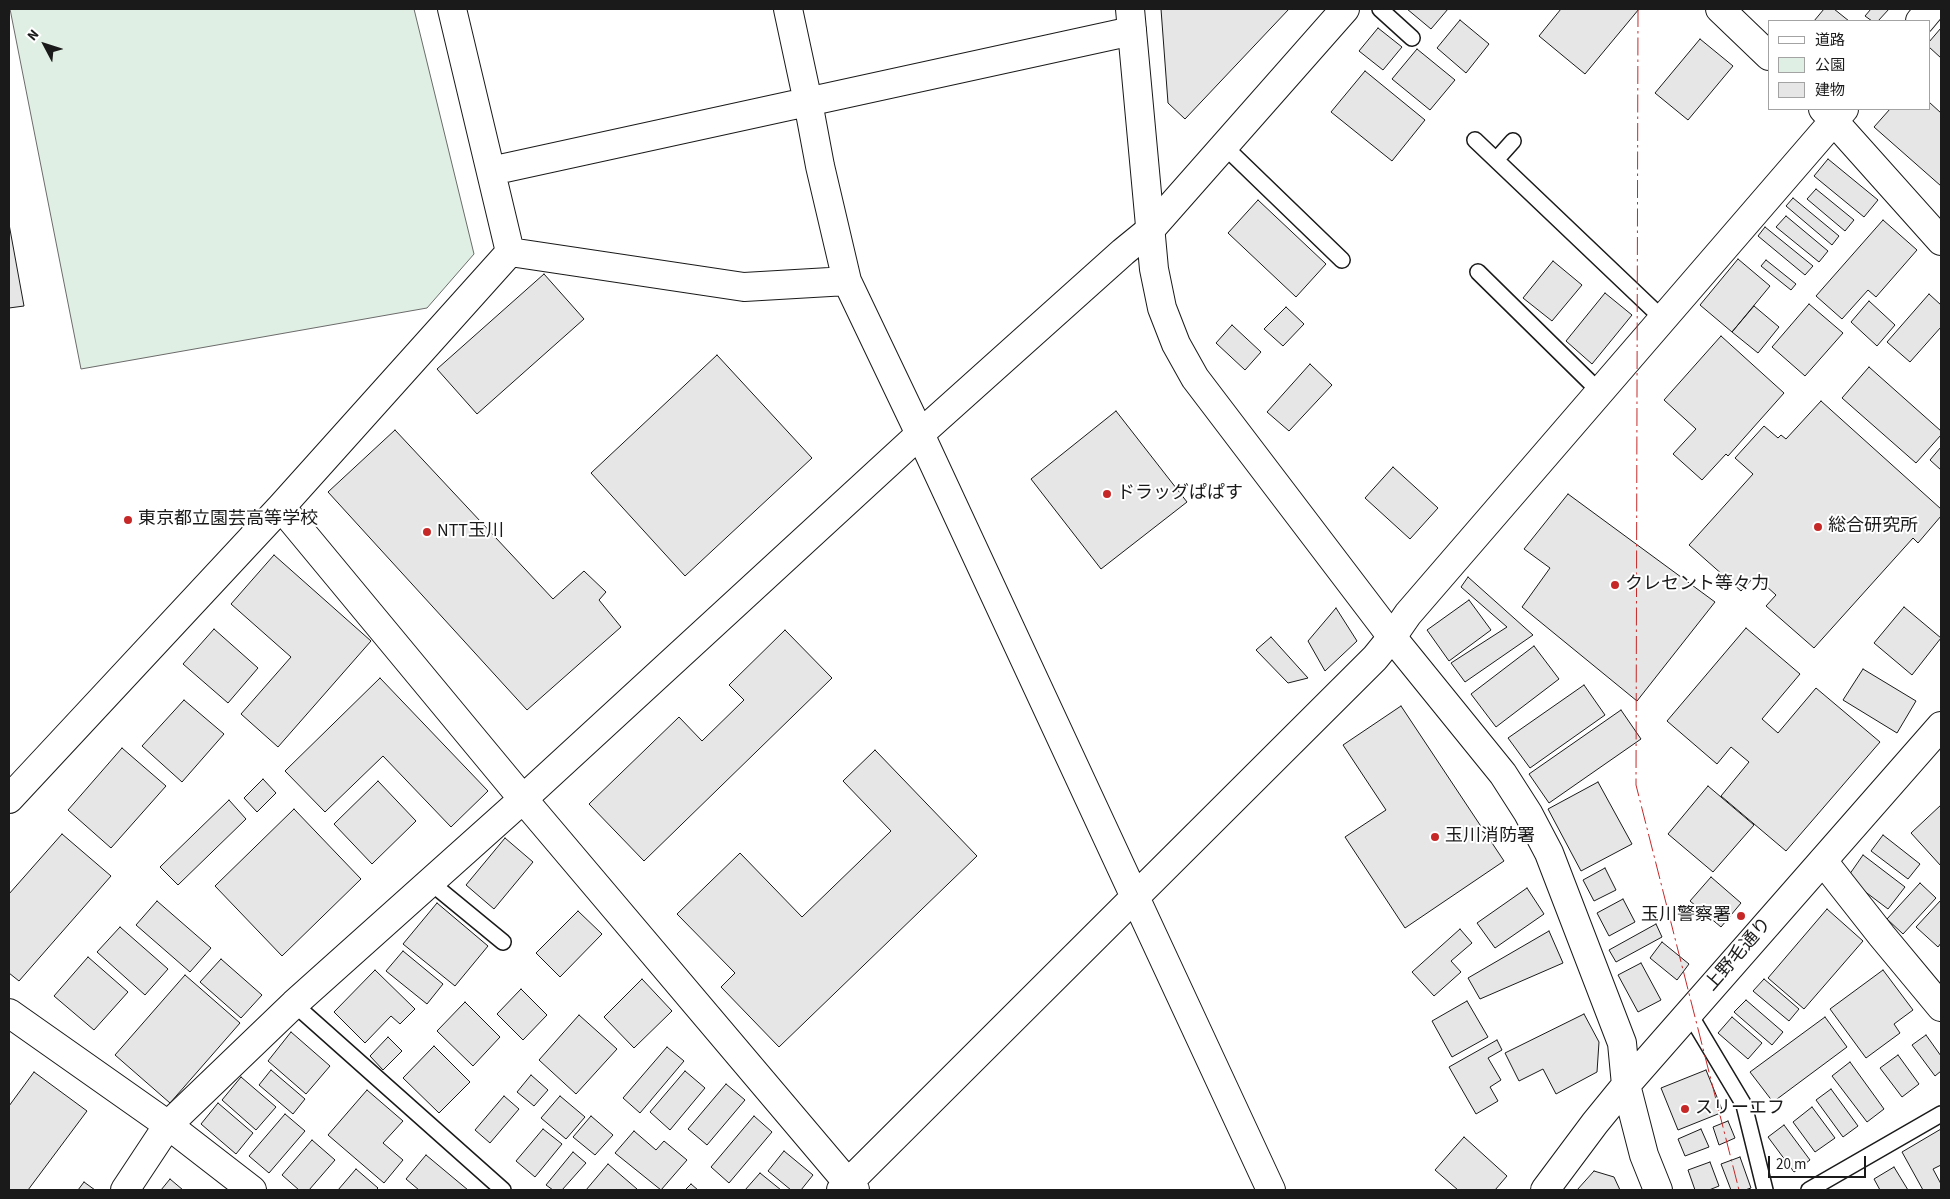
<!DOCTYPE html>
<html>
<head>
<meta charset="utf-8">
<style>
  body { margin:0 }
  #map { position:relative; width:1950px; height:1199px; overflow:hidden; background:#fff; font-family:"Source Sans 3","Noto Sans JP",sans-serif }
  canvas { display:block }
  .frame { position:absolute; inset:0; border:10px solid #1a1a1a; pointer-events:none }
  .legend { position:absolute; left:1768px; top:20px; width:162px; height:90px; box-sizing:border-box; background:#fff; border:1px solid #a3a3a3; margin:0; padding:6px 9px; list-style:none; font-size:15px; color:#1a1a1a }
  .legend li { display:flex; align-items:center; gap:10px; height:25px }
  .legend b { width:25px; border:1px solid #a3a3a3 }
  .north { position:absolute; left:20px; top:20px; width:50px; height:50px; -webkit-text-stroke:4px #fff; paint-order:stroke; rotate:310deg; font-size:14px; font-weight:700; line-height:20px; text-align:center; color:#1a1a1a }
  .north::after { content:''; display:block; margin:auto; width:18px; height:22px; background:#1a1a1a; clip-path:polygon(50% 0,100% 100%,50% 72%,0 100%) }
  .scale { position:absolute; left:1768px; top:1156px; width:98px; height:22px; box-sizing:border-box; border:2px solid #1a1a1a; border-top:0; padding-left:6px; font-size:15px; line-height:18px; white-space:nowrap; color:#1a1a1a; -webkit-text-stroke:4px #fff; paint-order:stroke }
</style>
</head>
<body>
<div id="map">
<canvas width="1950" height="1199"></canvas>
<div class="frame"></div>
<ul class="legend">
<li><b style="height:6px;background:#fff"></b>道路</li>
<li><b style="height:14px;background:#e0efe3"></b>公園</li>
<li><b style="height:14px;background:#e6e6e6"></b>建物</li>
</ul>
<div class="north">N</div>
<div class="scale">20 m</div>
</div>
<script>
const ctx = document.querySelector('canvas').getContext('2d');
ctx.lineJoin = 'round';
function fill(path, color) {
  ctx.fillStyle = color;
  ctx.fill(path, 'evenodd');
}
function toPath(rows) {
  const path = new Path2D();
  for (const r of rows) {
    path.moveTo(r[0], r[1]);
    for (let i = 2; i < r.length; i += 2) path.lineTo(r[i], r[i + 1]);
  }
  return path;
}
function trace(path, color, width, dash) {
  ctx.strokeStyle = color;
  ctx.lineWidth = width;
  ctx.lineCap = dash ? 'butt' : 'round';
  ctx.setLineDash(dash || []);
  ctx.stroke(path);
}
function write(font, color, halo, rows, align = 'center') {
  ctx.font = font + ' "Source Sans 3","Noto Sans JP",sans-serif';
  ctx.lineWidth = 4;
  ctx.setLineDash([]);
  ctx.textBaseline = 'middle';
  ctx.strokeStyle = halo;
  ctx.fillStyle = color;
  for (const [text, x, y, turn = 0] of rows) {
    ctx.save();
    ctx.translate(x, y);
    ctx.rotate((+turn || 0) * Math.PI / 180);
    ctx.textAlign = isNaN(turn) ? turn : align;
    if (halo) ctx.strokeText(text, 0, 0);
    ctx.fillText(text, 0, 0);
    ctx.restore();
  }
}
const green = toPath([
  [10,9,414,9,474,254,427,308,81,369,10,9]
]);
fill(green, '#e0efe3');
trace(green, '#6a6a6a', 1);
const building = toPath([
  [1161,9,1289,9,1185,119,1168,103,1161,9],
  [1407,9,1448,9,1431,29,1407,9],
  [1561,9,1639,9,1585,74,1539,36,1561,9],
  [1824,9,1834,9,1849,21,1814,21,1824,9],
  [1871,9,1889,9,1878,21,1872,21,1865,16,1871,9],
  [1460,20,1489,44,1466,73,1437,48,1460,20],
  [1378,28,1402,47,1383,70,1359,51,1378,28],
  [1941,28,1941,58,1929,47,1929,42,1941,28],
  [1700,39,1733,66,1688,120,1655,93,1700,39],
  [1417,49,1455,80,1430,110,1392,79,1417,49],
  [1365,71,1425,120,1392,161,1331,112,1365,71],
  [1929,102,1941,113,1941,186,1874,127,1890,109,1929,109,1929,102],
  [1828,159,1878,200,1864,217,1814,176,1828,159],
  [1816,189,1854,220,1845,231,1807,199,1816,189],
  [1793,198,1839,236,1832,245,1786,206,1793,198],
  [1258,200,1326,264,1296,297,1228,233,1258,200],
  [1786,216,1828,251,1819,262,1776,227,1786,216],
  [1883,220,1917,250,1876,297,1868,290,1842,319,1816,296,1883,220],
  [9,224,24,306,9,308,9,224],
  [1765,227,1813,266,1805,275,1758,236,1765,227],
  [1738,259,1770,286,1732,332,1700,305,1738,259],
  [1766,260,1796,284,1791,290,1761,266,1766,260],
  [1553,261,1582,285,1552,321,1523,298,1553,261],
  [544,274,584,319,477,414,437,369,544,274],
  [1605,293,1632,315,1592,364,1566,341,1605,293],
  [1929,294,1941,305,1941,327,1910,362,1887,342,1929,294],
  [1869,301,1895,325,1877,346,1851,322,1869,301],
  [1809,304,1843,333,1805,376,1772,347,1809,304],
  [1754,306,1779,327,1758,353,1732,332,1754,306],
  [1286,307,1304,324,1283,346,1264,329,1286,307],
  [1232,325,1261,352,1245,370,1216,343,1232,325],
  [1721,336,1784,393,1728,456,1726,454,1702,480,1673,454,1696,429,1664,400,1721,336],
  [717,355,812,458,685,576,591,473,717,355],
  [1310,364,1332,385,1289,431,1267,412,1310,364],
  [1869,367,1941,431,1941,435,1916,463,1842,398,1869,367],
  [1821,401,1941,509,1941,516,1918,543,1913,538,1814,648,1766,606,1776,595,1755,576,1741,591,1689,545,1753,474,1735,458,1764,426,1778,438,1781,435,1786,439,1821,401],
  [1116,411,1187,502,1101,569,1031,479,1116,411],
  [395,430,553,599,584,571,606,592,599,600,621,627,527,710,328,492,395,430],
  [1941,447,1941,470,1930,460,1941,447],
  [1393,467,1438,508,1410,539,1365,498,1393,467],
  [1568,494,1715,602,1637,701,1522,607,1550,568,1524,549,1568,494],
  [274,555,371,641,278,747,241,714,291,657,231,604,274,555],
  [1468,577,1533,635,1465,682,1451,663,1507,627,1461,587,1468,577],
  [1469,600,1491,630,1449,661,1427,630,1469,600],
  [1904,607,1941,638,1912,675,1874,643,1904,607],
  [1336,608,1357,641,1325,671,1308,641,1336,608],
  [1746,628,1800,674,1762,719,1778,733,1816,688,1880,742,1786,851,1721,796,1749,762,1731,747,1717,764,1667,721,1746,628],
  [214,629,258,668,228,703,183,664,214,629],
  [785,630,832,678,644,861,589,804,679,717,702,741,744,700,729,685,785,630],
  [1271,637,1308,678,1288,683,1256,650,1271,637],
  [1534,646,1559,679,1496,727,1471,694,1534,646],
  [1863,669,1916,701,1897,733,1843,700,1863,669],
  [380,678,488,791,451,827,383,756,325,812,285,771,380,678],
  [1584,685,1605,715,1530,768,1508,738,1584,685],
  [184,700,224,734,182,782,142,746,184,700],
  [1401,706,1504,861,1405,928,1345,837,1386,810,1343,745,1401,706],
  [1621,710,1641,739,1549,803,1529,774,1621,710],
  [122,748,166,786,111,848,68,810,122,748],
  [875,750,977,856,779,1047,721,987,735,973,677,914,740,853,802,917,891,831,843,781,875,750],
  [263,779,276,793,257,812,244,798,263,779],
  [378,781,416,821,372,864,334,824,378,781],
  [1598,782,1632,844,1581,871,1548,809,1598,782],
  [1708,786,1754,825,1713,872,1668,834,1708,786],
  [229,800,246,819,178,885,160,867,229,800],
  [1941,805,1941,866,1911,833,1941,805],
  [294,809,361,879,282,956,215,886,294,809],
  [62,834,111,876,19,981,9,973,9,894,62,834],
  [1883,835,1920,864,1908,879,1871,851,1883,835],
  [505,838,533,862,494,909,466,885,505,838],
  [1863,855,1905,887,1888,909,1847,878,1863,855],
  [1605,868,1616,890,1594,901,1583,880,1605,868],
  [1711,877,1741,903,1721,927,1690,901,1711,877],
  [1920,883,1936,898,1903,934,1887,919,1920,883],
  [1527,888,1544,914,1495,948,1477,923,1527,888],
  [1623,899,1635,922,1609,936,1597,913,1623,899],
  [1941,900,1941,943,1938,947,1916,927,1941,900],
  [157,901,211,948,190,972,136,925,157,901],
  [437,903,488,946,455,986,403,944,437,903],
  [1827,909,1863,941,1804,1009,1768,978,1827,909],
  [578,911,602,934,560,977,536,953,578,911],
  [1656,924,1662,937,1616,962,1609,950,1656,924],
  [120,927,168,969,145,995,97,952,120,927],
  [1460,929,1472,943,1451,961,1461,972,1434,996,1412,972,1460,929],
  [1549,931,1563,963,1480,999,1468,978,1549,931],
  [1662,942,1689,964,1677,980,1650,958,1662,942],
  [403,951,443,984,427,1004,386,971,403,951],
  [88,957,128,992,94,1030,54,996,88,957],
  [221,959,262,995,241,1018,200,982,221,959],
  [1641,963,1661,1000,1638,1012,1618,975,1641,963],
  [375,970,415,1009,400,1024,391,1016,365,1043,334,1012,375,970],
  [1883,970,1913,1010,1894,1024,1900,1033,1866,1058,1830,1009,1883,970],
  [185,975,240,1023,170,1103,115,1055,185,975],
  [642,979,672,1011,634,1048,604,1017,642,979],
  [1764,979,1799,1009,1789,1021,1753,991,1764,979],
  [521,989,547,1015,523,1040,497,1014,521,989],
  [1746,1000,1783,1032,1772,1045,1734,1012,1746,1000],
  [1467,1001,1488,1037,1452,1057,1432,1021,1467,1001],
  [465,1002,500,1037,473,1066,437,1031,465,1002],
  [1584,1014,1599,1042,1597,1072,1556,1094,1543,1069,1519,1081,1505,1053,1584,1014],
  [579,1015,617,1049,576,1094,539,1060,579,1015],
  [1732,1017,1762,1043,1748,1059,1718,1033,1732,1017],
  [1825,1017,1847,1047,1773,1102,1750,1072,1825,1017],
  [291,1032,330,1066,306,1094,268,1061,291,1032],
  [1926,1035,1941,1056,1941,1071,1935,1076,1912,1045,1926,1035],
  [388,1037,402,1051,383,1070,370,1056,388,1037],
  [1497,1040,1502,1050,1488,1058,1501,1080,1490,1087,1498,1101,1476,1114,1449,1067,1497,1040],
  [434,1046,470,1082,439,1113,403,1078,434,1046],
  [667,1047,684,1061,640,1113,623,1098,667,1047],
  [1898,1055,1919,1084,1902,1097,1880,1068,1898,1055],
  [1850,1062,1884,1109,1867,1122,1832,1076,1850,1062],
  [271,1070,305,1099,293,1114,259,1085,271,1070],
  [1706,1070,1723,1112,1678,1130,1661,1088,1706,1070],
  [685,1071,705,1088,670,1130,650,1112,685,1071],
  [34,1072,87,1111,28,1190,9,1190,9,1106,34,1072],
  [531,1075,548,1090,534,1106,517,1092,531,1075],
  [241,1077,276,1107,256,1130,222,1100,241,1077],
  [726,1084,745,1100,707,1145,688,1129,726,1084],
  [1831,1089,1858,1126,1843,1137,1816,1100,1831,1089],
  [367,1090,403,1121,383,1143,403,1160,384,1183,328,1135,367,1090],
  [504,1096,519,1109,490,1143,475,1130,504,1096],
  [560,1096,585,1117,566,1139,541,1118,560,1096],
  [218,1103,253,1133,236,1154,201,1124,218,1103],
  [1812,1107,1835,1138,1815,1152,1793,1122,1812,1107],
  [285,1114,305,1131,269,1173,249,1156,285,1114],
  [591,1116,613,1135,595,1155,573,1137,591,1116],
  [754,1116,772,1132,729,1183,711,1167,754,1116],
  [1728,1121,1735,1138,1719,1145,1713,1127,1728,1121],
  [1784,1125,1810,1160,1794,1172,1768,1137,1784,1125],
  [543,1129,562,1144,535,1177,516,1161,543,1129],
  [1701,1129,1709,1147,1685,1156,1678,1139,1701,1129],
  [1941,1129,1941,1165,1933,1169,1941,1184,1941,1190,1923,1190,1902,1152,1941,1129],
  [634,1131,656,1150,664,1141,687,1160,661,1190,615,1153,634,1131],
  [1464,1137,1507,1176,1495,1190,1458,1190,1435,1170,1464,1137],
  [312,1140,335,1160,309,1190,299,1190,282,1175,312,1140],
  [784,1151,813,1175,801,1190,791,1190,768,1171,784,1151],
  [573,1152,586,1163,562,1190,553,1190,546,1185,573,1152],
  [426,1155,468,1190,419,1190,406,1179,426,1155],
  [1740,1157,1751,1188,1745,1190,1731,1190,1721,1164,1740,1157],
  [1710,1162,1719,1186,1709,1190,1695,1190,1688,1170,1710,1162],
  [608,1164,637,1189,635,1190,586,1190,608,1164],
  [1894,1167,1908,1190,1880,1190,1874,1179,1894,1167],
  [356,1169,378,1188,376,1190,338,1190,356,1169],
  [1594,1171,1614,1177,1620,1190,1577,1190,1594,1171],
  [760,1173,781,1190,745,1190,760,1173],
  [170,1179,183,1190,161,1190,170,1179],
  [84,1182,95,1190,78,1190,84,1182],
  [691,1184,698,1190,685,1190,691,1184]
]);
fill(building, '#e6e6e6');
trace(building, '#1a1a1a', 1);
const lane = toPath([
  [1380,9,1412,38],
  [1475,140,1663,319],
  [1224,146,1342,260],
  [1496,160,1513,141],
  [1478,272,1600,392],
  [430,882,503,942],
  [294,1004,503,1190],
  [1689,1013,1744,1105,1765,1190],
  [1809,1190,1941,1114]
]);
const street = toPath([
  [452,9,510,252],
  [788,9,808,102,820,166,847,281,920,434,1271,1190],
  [1720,9,1769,56],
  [1920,21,1930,9],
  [1823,109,1941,241],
  [491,171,1132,31],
  [510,252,744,287,847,281],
  [281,507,523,799,848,1183,855,1190],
  [9,799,281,507,510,252],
  [1823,861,1882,936,1941,1007],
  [9,1013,168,1125,252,1190],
  [125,1190,168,1125,294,1004,523,799,920,434,1123,252,1150,230,1345,9],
  [841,1190,1375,658,1392,637,1408,614,1844,109]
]);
const secondary = toPath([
  [1130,9,1154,269,1162,308,1176,344,1195,378,1392,637,1503,774,1528,813,1549,853,1622,1043,1626,1085,1644,1155,1658,1190],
  [1545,1190,1595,1123,1626,1085,1941,726]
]);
trace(lane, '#1a1a1a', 18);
trace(street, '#1a1a1a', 30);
trace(secondary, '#1a1a1a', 30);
trace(lane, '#fff', 15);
trace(street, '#fff', 28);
trace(secondary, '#fff', 28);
trace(toPath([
  [1638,9,1636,785,1739,1190]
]), '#c62828', 1, [18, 4, 2.5, 4]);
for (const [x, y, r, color] of [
  [1107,494,5,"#c62828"],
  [128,520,5,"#c62828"],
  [1818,527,5,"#c62828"],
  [427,532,5,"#c62828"],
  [1615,585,5,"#c62828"],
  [1435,837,5,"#c62828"],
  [1741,916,5,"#c62828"],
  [1685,1109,5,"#c62828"]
]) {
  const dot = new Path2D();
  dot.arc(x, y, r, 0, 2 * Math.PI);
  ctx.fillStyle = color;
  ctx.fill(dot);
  trace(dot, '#fff', 2);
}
write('18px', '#1a1a1a', '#fff', [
  ["ドラッグぱぱす",1117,494],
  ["東京都立園芸高等学校",138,520],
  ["総合研究所",1828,527],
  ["NTT玉川",437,532],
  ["クレセント等々力",1625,585],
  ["玉川消防署",1445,837],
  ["玉川警察署",1731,916,"right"],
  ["スリーエフ",1695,1109]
], 'left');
write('18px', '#1a1a1a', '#fff', [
  ["上野毛通り",1739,955,-49]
]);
</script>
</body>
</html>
